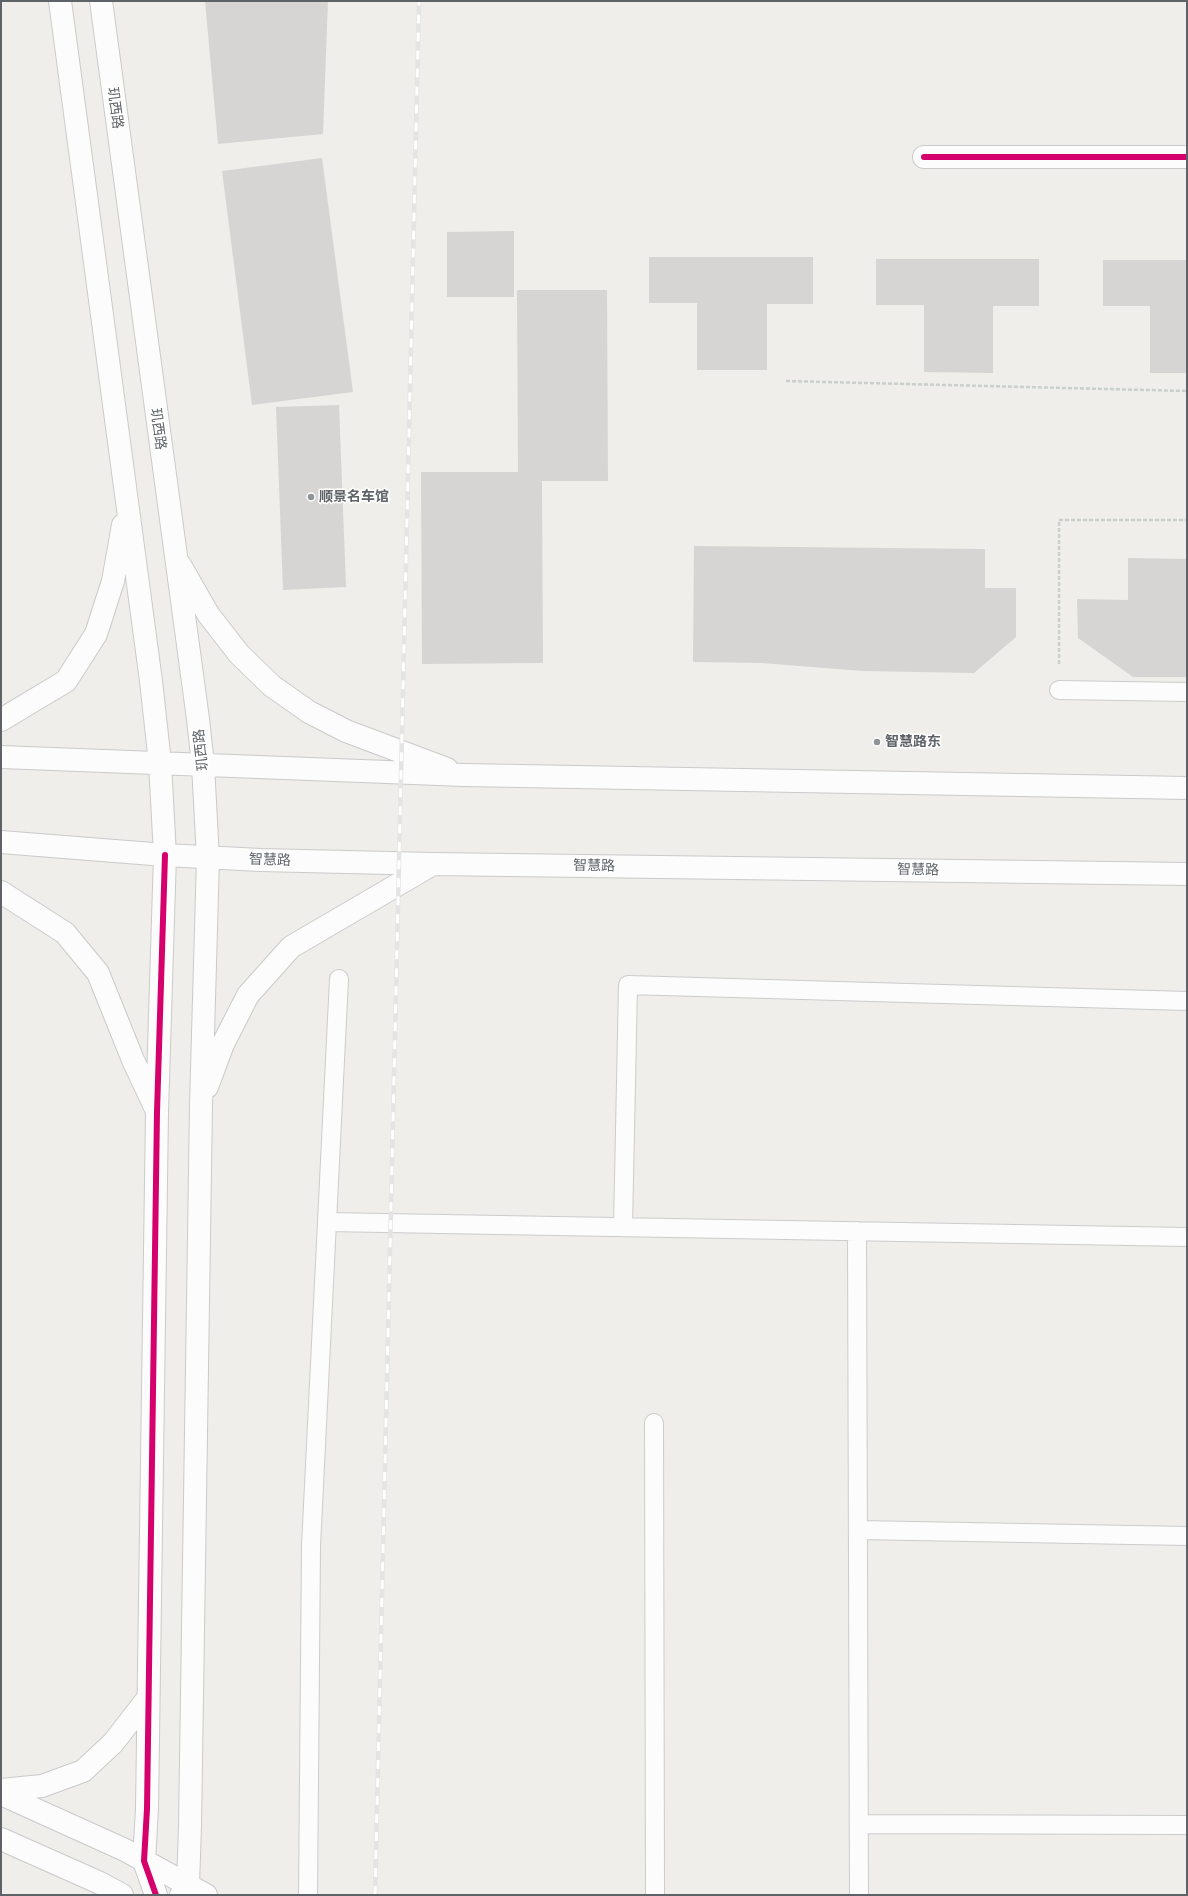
<!DOCTYPE html>
<html>
<head>
<meta charset="utf-8">
<style>
  body { margin:0 }
  #map { position:relative; width:1188px; height:1896px; overflow:hidden; background:#efeeea; font-family:"Alegreya Sans",sans-serif }
  canvas { display:block }
  .frame { position:absolute; inset:0; border:2px solid #5f6368; pointer-events:none }
</style>
</head>
<body>
<div id="map">
<canvas width="1188" height="1896"></canvas>
<div class="frame"></div>
</div>
<script>
const ctx = document.querySelector('canvas').getContext('2d');
ctx.lineJoin = 'round';
function fill(path, color) {
  ctx.fillStyle = color;
  ctx.fill(path, 'evenodd');
}
function toPath(rows) {
  const path = new Path2D();
  for (const r of rows) {
    path.moveTo(r[0], r[1]);
    for (let i = 2; i < r.length; i += 2) path.lineTo(r[i], r[i + 1]);
  }
  return path;
}
function trace(path, color, width, dash) {
  ctx.strokeStyle = color;
  ctx.lineWidth = width;
  ctx.lineCap = dash ? 'butt' : 'round';
  ctx.setLineDash(dash || []);
  ctx.stroke(path);
}
function write(font, color, halo, rows, align = 'center') {
  ctx.font = font + ' "Alegreya Sans","Noto Sans SC",sans-serif';
  ctx.lineWidth = 3;
  ctx.setLineDash([]);
  ctx.textBaseline = 'middle';
  ctx.strokeStyle = halo;
  ctx.fillStyle = color;
  for (const [text, x, y, turn = 0] of rows) {
    ctx.save();
    ctx.translate(x, y);
    ctx.rotate((+turn || 0) * Math.PI / 180);
    ctx.textAlign = isNaN(turn) ? turn : align;
    if (halo) ctx.strokeText(text, 0, 0);
    ctx.fillText(text, 0, 0);
    ctx.restore();
  }
}
fill(toPath([
  [205,1,328,1,323,134,218,144],
  [322,158,353,392,252,405,222,171],
  [514,231,514,297,447,297,447,232],
  [649,257,813,257,813,304,767,304,767,370,697,370,697,303,649,303],
  [876,259,1039,259,1039,306,993,306,993,373,924,372,924,305,876,305],
  [1103,260,1187,260,1187,373,1150,373,1150,306,1103,306],
  [517,290,607,290,608,481,542,481,543,663,422,664,421,472,518,472],
  [339,405,346,587,283,590,276,407],
  [694,546,985,549,985,588,1016,588,1016,637,974,673,863,671,761,663,693,662],
  [1128,558,1187,559,1187,677,1133,677,1078,638,1077,599,1128,600]
]), '#d6d5d3');
const lane = toPath([
  [1059,690,1187,692],
  [327,1222,1187,1237],
  [623,1227,628,985,1187,1001],
  [857,1231,859,1895],
  [654,1423,655,1895],
  [858,1530,1187,1536],
  [859,1824,1187,1825],
  [308,1895,311,1546,339,979]
]);
const street = toPath([
  [924,157,1187,157]
]);
const secondary = toPath([
  [60,1,151,681,160,763,165,855,157,1112,147,1809,144,1861,156,1895],
  [101,1,198,719,203,765,208,858,201,1105,190,1826,188,1885,181,1895],
  [180,565,208,614,239,654,272,686,309,712,346,731,447,769],
  [1,720,66,681,96,634,113,581,123,525],
  [1,757,464,775,1187,788],
  [1,842,165,855,260,860,433,864,1187,874],
  [1,892,65,933,98,973,133,1060,155,1107],
  [207,1087,223,1044,248,995,291,947,433,864],
  [1,1790,42,1786,83,1771,113,1743,148,1698],
  [1,1794,125,1850,206,1895],
  [1,1839,100,1883,122,1895]
]);
trace(lane, '#cbcccc', 20);
trace(street, '#cbcccc', 24);
trace(secondary, '#cacacb', 24);
trace(toPath([
  [786,381,1187,391],
  [1059,664,1059,520,1187,520]
]), '#cacfcc', 2.5, [4, 2]);
trace(lane, '#fdfcfc', 18);
trace(street, '#fdfcfc', 22);
trace(secondary, '#fdfcfc', 22);
const rail = toPath([
  [375,1895,419,1]
]);
trace(rail, '#e4e4e4', 4.5);
trace(rail, '#fff', 3, [9]);
trace(toPath([
  [924,157,1187,157],
  [156,1895,144,1861,147,1809,157,1112,165,855]
]), '#d6006c', 6);
for (const [x, y, r, color] of [
  [311,497,4,"#919496"],
  [877,742,4,"#919496"]
]) {
  const dot = new Path2D();
  dot.arc(x, y, r, 0, 2 * Math.PI);
  ctx.fillStyle = color;
  ctx.fill(dot);
  trace(dot, '#fff', 1.5);
}
write('14px', '#5f6368', '#fff', [
  ["玑西路",115,108,82],
  ["玑西路",158,429,82],
  ["玑西路",201,750,-96],
  ["智慧路",270,860,2],
  ["智慧路",594,866,1],
  ["智慧路",918,870,1]
]);
write('bold 14px', '#5f6368', '#fff', [
  ["顺景名车馆",319,497],
  ["智慧路东",885,742]
], 'left');
</script>
</body>
</html>
